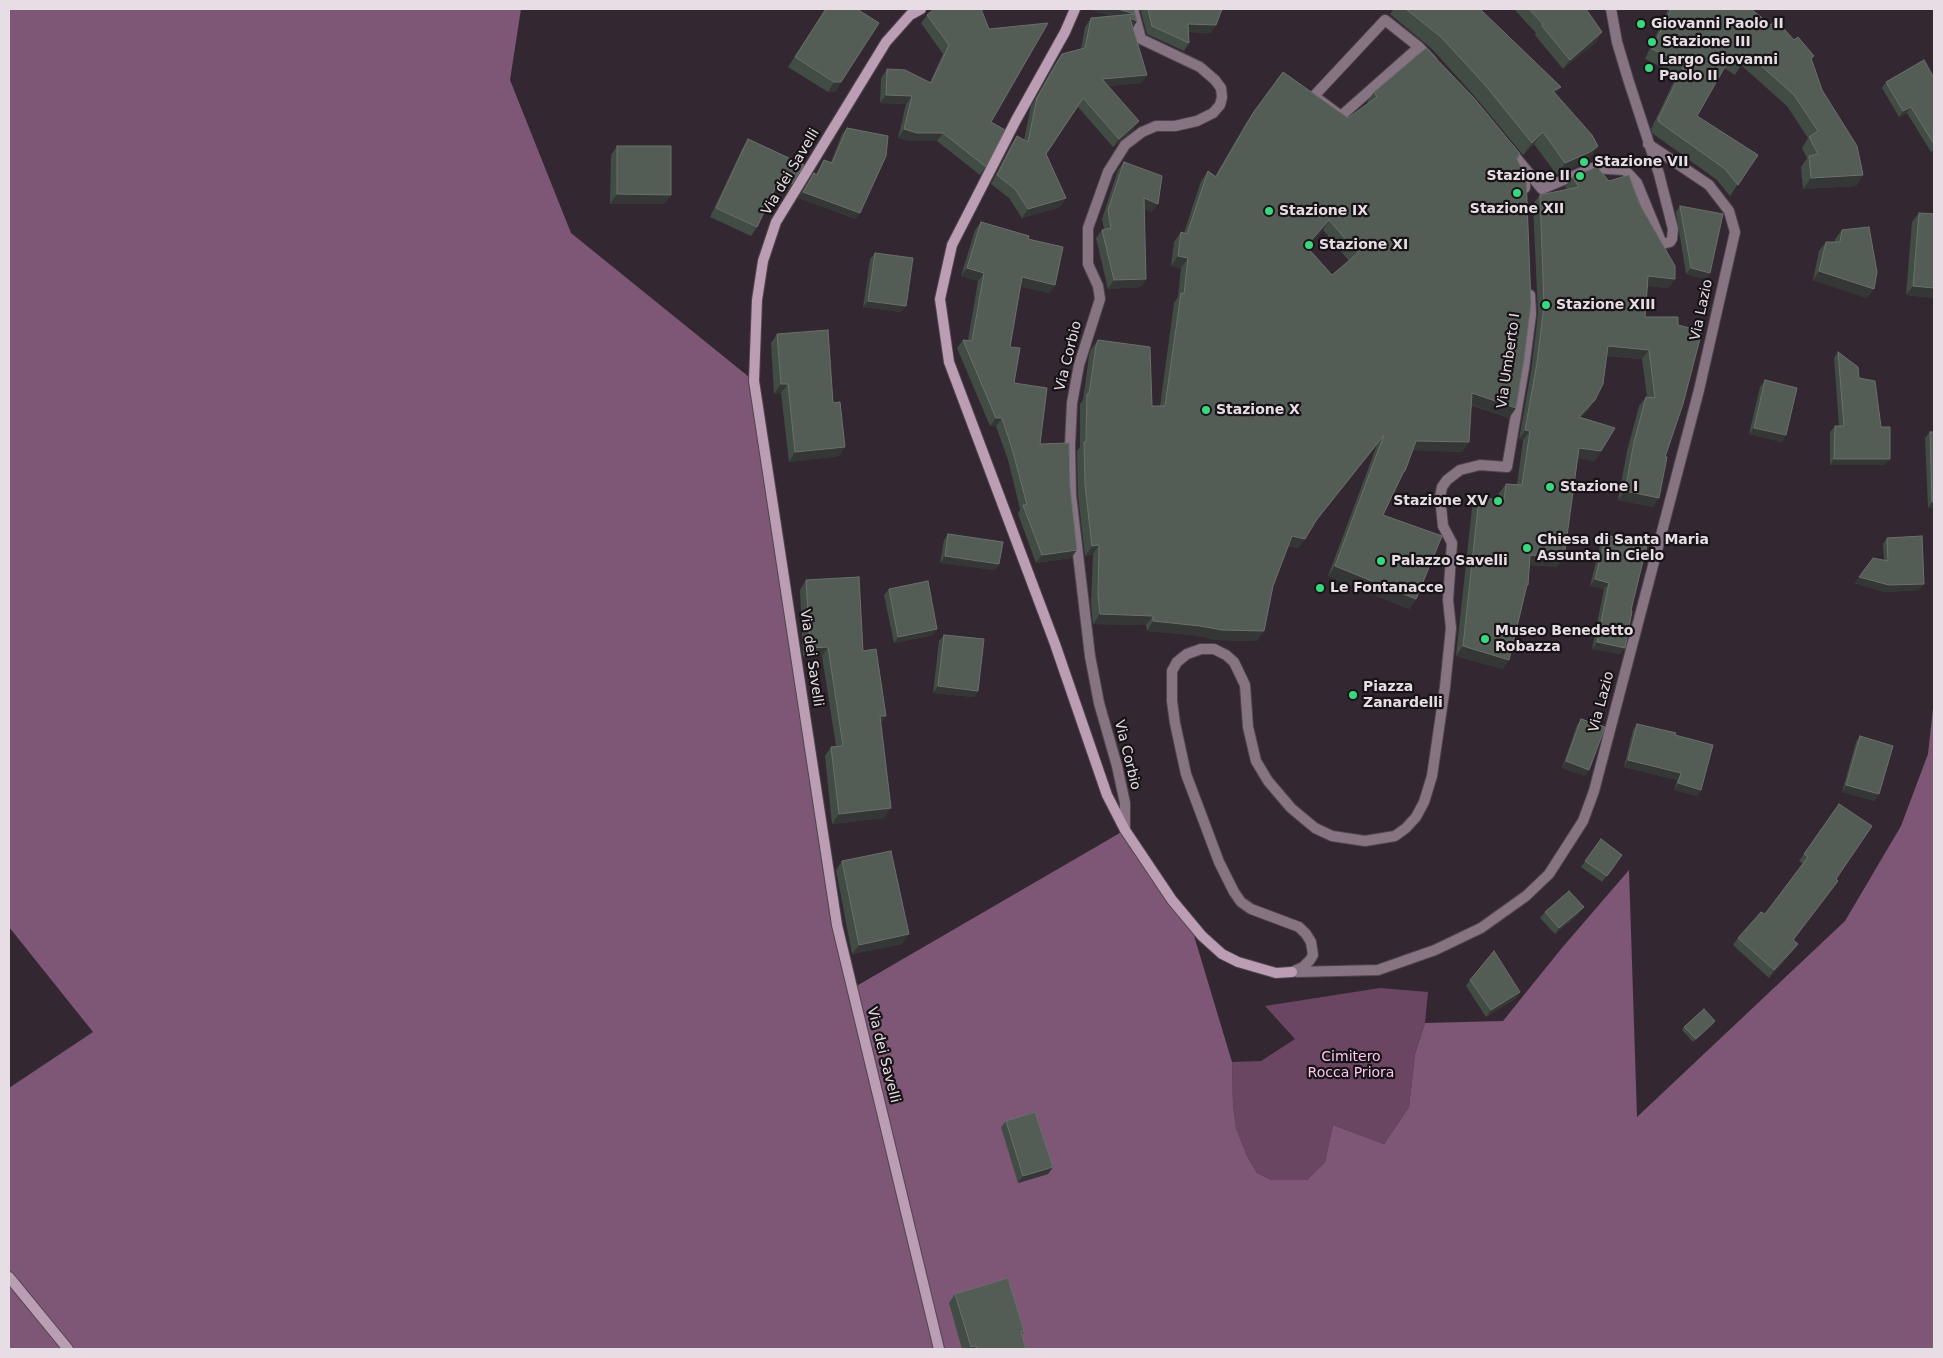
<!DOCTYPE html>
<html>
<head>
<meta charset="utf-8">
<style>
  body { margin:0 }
  #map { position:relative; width:1943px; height:1358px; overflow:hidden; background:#332831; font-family:"DejaVu Sans",sans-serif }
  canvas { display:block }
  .frame { position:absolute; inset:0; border:10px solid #e6dee4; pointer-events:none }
</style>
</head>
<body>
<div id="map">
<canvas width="1943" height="1358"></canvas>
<div class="frame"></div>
</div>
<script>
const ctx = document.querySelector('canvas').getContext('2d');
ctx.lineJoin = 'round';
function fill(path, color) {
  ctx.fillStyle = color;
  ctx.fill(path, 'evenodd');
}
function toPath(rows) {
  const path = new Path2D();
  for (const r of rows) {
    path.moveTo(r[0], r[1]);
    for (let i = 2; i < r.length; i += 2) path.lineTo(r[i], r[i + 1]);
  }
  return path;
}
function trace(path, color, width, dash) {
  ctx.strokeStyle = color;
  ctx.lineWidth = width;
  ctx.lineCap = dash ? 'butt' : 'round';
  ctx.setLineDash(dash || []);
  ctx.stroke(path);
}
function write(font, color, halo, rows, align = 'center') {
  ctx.font = font + ' "DejaVu Sans",sans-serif';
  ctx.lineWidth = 4.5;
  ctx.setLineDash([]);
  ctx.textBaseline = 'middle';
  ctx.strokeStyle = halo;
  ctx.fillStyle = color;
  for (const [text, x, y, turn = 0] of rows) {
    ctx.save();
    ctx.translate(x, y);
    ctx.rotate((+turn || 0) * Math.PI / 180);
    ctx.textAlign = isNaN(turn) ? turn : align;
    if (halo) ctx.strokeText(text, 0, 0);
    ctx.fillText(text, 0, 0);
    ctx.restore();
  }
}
fill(toPath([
  [1380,988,1428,992,1425,1023,1415,1054,1409,1107,1384,1144,1333,1125,1325,1162,1307,1180,1272,1180,1257,1173,1247,1156,1236,1128,1233,1104,1232,1062,1261,1061,1295,1039,1265,1006]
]), '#6a4663');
fill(toPath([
  [9,9,521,9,510,80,571,233,754,381,821,816,853,988,1125,830,1189,919,1232,1062,1233,1104,1236,1128,1247,1156,1257,1173,1272,1180,1307,1180,1325,1162,1333,1125,1384,1144,1409,1107,1415,1054,1425,1023,1503,1021,1561,949,1629,870,1637,1117,1845,921,1901,826,1928,754,1934,699,1934,1349,9,1349,9,1088,93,1032,9,927]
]), '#7e5676');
const street = toPath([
  [1385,20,1419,47,1341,116,1314,96,1385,20],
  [1419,47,1432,61],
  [1509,149,1542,189,1592,168,1625,170,1637,183,1662,244,1670,242,1672,239,1673,229,1659,174,1628,79,1617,42,1611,9],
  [1525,168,1525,188],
  [1125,830,1125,803,1117,766,1099,703,1090,656,1071,495,1070,445,1072,403,1079,365,1100,299,1098,286,1088,264,1088,228,1108,172,1125,145,1142,132,1156,126,1175,126,1197,121,1213,113,1220,105,1222,97,1221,88,1215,80,1200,67,1141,39,1133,9],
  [1292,972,1303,967,1310,960,1313,955,1311,942,1306,934,1299,927,1251,909,1241,902,1234,892,1219,862,1186,774,1175,723,1172,701,1172,671,1177,662,1187,654,1201,649,1214,649,1226,655,1234,662,1245,685,1248,727,1256,761,1268,781,1291,808,1315,828,1332,836,1365,841,1395,836,1406,828,1416,817,1424,802,1432,776,1445,687,1451,628,1448,600,1452,543,1443,526,1440,497,1442,487,1447,480,1460,470,1480,465,1507,467,1524,368,1531,314,1530,295],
  [1297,972,1378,970,1435,950,1481,928,1526,896,1549,874,1583,821,1594,791,1699,390,1735,232,1729,211,1709,185,1648,144]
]);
const secondary = toPath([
  [921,9,910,15,886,42,776,222,763,261,757,300,754,381,837,925,939,1349],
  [1075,9,1065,32,1016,120,952,245,940,299,949,362,1055,644,1107,795,1125,830,1172,900,1202,936,1222,954,1238,962,1276,973,1292,972],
  [9,1277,68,1349]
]);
trace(street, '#50454e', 12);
trace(secondary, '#50454e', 12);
trace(street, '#877483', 10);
trace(secondary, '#bb9db4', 10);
fill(toPath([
  [825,9,857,9,841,82,835,92,828,92,788,67],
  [934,9,991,122,986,167,980,175,937,141,911,141,898,138,906,104,880,103,881,78,887,69,930,82,943,54,921,23,927,15],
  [1089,9,1134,9,1137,21,1133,28,1147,75,1141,83,1108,86,1133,130,1113,147,1078,107,1046,154,1060,207,1022,218,1009,198,991,184,1011,145,1017,136,1024,140,1031,106,1056,62,1062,54,1081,49,1085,27,1091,18,1111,16],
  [1140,9,1222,9,1216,25,1210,33,1188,32,1189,43,1184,51,1147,34],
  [1394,9,1480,9,1556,94,1598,146,1589,158,1581,164,1557,175,1534,144,1523,155,1477,99,1432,49,1390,14],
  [1514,9,1586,9,1596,42,1563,69,1535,35,1536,33],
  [1668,9,1751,9,1771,25,1794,40,1814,56,1811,59,1822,90,1863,175,1856,186,1803,189,1801,167,1807,158,1802,148,1808,138,1787,106,1741,65,1735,75,1724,68,1697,116,1758,155,1730,196,1717,180,1652,133,1651,129,1677,75,1645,59],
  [1283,72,1348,118,1368,103,1367,102,1374,92,1520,154,1517,159,1516,408,1509,418,1471,405,1462,452,1413,450,1405,471,1400,479,1383,515,1416,599,1409,609,1328,576,1377,445,1314,524,1298,548,1288,546,1273,586,1257,641,1216,640,1194,635,1147,631,1146,625,1093,624,1091,604,1093,554,1085,556,1078,495,1077,451,1080,447,1080,404,1083,400,1089,356,1091,349,1098,340,1152,406,1160,406,1174,303,1178,297,1181,268,1171,266,1174,242,1181,232,1184,233,1201,181,1208,171,1215,176,1246,123],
  [1323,230,1349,261,1332,275,1307,247],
  [1934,78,1934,150,1931,152,1907,113,1899,117,1882,88,1886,82],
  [847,128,856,219,798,198,810,180,814,173,816,174,824,160,831,162,842,134],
  [748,139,792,184,785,194,775,190,757,227,751,236,710,217,742,149],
  [617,146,671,195,664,204,610,204,611,155],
  [1124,162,1152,212,1144,209,1146,279,1141,287,1108,289,1096,238,1102,230,1104,229,1102,219,1118,170],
  [1572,177,1609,181,1639,203,1675,279,1668,288,1648,286,1645,317,1665,457,1653,507,1618,500,1627,451,1639,406,1646,397,1647,397,1642,359,1607,356,1589,409,1581,417,1595,461,1578,458,1557,567,1530,565,1526,588,1503,669,1456,656,1472,508,1479,498,1498,500,1499,493,1506,484,1517,485,1523,440,1519,439,1531,372,1538,314,1533,204,1540,195,1567,189,1565,187],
  [1680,206,1710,273,1706,279,1686,274,1676,212],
  [1919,213,1934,214,1934,298,1906,295,1912,222],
  [981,222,1028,239,1055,285,1049,293,1020,286,1010,347,1014,383,1040,444,1071,558,1036,563,1018,514,1020,509,1008,460,996,426,990,426,957,348,963,340,968,340,978,281,961,276,975,230],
  [1842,230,1874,289,1867,298,1813,280,1819,251,1826,242,1835,242,1835,239],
  [875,253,901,312,863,307,870,259],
  [777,334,833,403,839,456,789,462,781,393,774,394,771,343],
  [1838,352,1859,378,1881,427,1885,465,1830,465,1830,432,1835,426,1839,426,1834,358],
  [1765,380,1782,442,1749,434,1760,387],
  [1930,432,1934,508,1928,508,1925,438],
  [948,534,999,564,995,570,940,563,944,540],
  [1606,535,1631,610,1625,648,1620,654,1592,649,1604,589,1590,586,1601,541],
  [1887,538,1919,590,1885,592,1854,583,1884,560,1883,544],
  [806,580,863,651,881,723,884,818,832,824,825,756,831,747,836,746,822,656,803,657,800,590],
  [889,589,933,635,894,643,884,595],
  [944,635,978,691,974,697,933,693,939,641],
  [1581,719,1585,776,1562,768,1577,725],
  [1637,724,1675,735,1701,790,1697,796,1674,790,1677,780,1624,767,1633,730],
  [1860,736,1875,801,1842,792,1856,742],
  [1839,804,1794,940,1798,944,1793,951,1769,978,1733,945,1738,938,1765,914,1803,864,1799,861],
  [1601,839,1622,855,1602,882,1581,867],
  [842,861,902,944,852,954,836,870],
  [1545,912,1579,914,1555,934,1540,918],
  [1470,980,1520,992,1515,999,1486,1017,1466,986],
  [1713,1025,1693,1042,1682,1030,1684,1027],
  [1006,1121,1053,1167,1048,1174,1018,1183,1001,1127],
  [955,1294,1024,1331,1022,1335,1026,1349,962,1349,949,1303]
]), '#414c44');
fill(toPath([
  [1089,9,1118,9,1135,14,1137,21,1131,30,1127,21],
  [1188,24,1216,25,1210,33,1182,31],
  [1602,32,1596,42,1563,69,1570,60],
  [1147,75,1141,83,1096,87,1102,79],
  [834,82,841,82,835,92,828,92],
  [1561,87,1552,99,1553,91],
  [886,95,912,96,906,104,880,103],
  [1911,107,1907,113,1899,117,1903,111],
  [1139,121,1133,130,1113,147,1119,139],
  [904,129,943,133,937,141,911,141,898,138],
  [1543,132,1534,144,1523,155,1532,143],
  [1598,146,1589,158,1581,164,1557,175,1565,163],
  [1863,175,1856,186,1803,189,1811,178],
  [779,180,792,184,785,194,773,189],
  [803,192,860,213,856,219,798,198],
  [617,194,671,195,664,204,610,204],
  [1066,198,1060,207,1022,218,1028,209],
  [1144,198,1158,204,1152,212,1138,207],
  [1329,220,1323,230,1300,256,1306,246],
  [1178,256,1188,258,1181,268,1171,266],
  [967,268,984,273,978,281,961,276],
  [1691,268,1710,273,1706,279,1686,274],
  [1819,271,1874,289,1867,298,1813,280],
  [1648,276,1675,279,1668,288,1642,285],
  [1022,277,1055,285,1049,293,1016,286],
  [1146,279,1141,287,1108,289,1114,280],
  [1913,286,1934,288,1934,298,1906,295],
  [868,301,906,306,901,312,863,307],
  [1608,346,1649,350,1642,359,1602,355],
  [781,384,788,384,781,393,774,394],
  [1472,393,1516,408,1509,418,1465,402],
  [1595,400,1589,409,1573,426,1579,417],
  [996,418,1002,418,996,426,990,426],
  [1754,428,1786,435,1782,442,1749,434],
  [1525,430,1530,431,1523,440,1519,439],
  [1384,435,1377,445,1310,528,1317,519],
  [1416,441,1469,442,1462,452,1409,450],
  [845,447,839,456,789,462,795,452],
  [1579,448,1601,451,1595,461,1573,458],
  [1834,459,1890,459,1885,465,1830,465],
  [1625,491,1659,498,1653,507,1618,500],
  [1932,502,1934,502,1934,508,1928,508],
  [1292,536,1305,539,1298,548,1285,545],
  [1099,545,1093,554,1085,556,1092,546],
  [1077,550,1071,558,1036,563,1042,555],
  [1530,555,1564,558,1557,567,1524,564],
  [945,556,999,564,995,570,940,563],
  [1335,566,1416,599,1409,609,1328,576],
  [1859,577,1924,584,1919,590,1885,592,1854,583],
  [1595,579,1609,583,1604,589,1590,586],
  [1100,614,1153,616,1146,625,1093,624],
  [1153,621,1200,626,1264,631,1257,641,1216,640,1194,635,1147,631],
  [937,629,933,635,894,643,898,637],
  [1597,642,1625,648,1620,654,1592,649],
  [1463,646,1509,660,1503,669,1456,656],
  [828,647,822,656,803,657,810,648],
  [938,686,978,691,974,697,933,693],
  [880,716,886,716,880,725],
  [1628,760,1681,773,1677,780,1624,767],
  [1566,761,1589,770,1585,776,1562,768],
  [1678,783,1701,790,1697,796,1674,790],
  [1846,785,1879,794,1875,801,1842,792],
  [891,808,884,818,832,824,839,814],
  [1584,907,1579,914,1555,934,1559,928],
  [909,934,902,944,852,954,859,945],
  [1798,944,1793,951,1769,978,1774,970],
  [1520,992,1515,999,1486,1017,1491,1010],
  [1715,1021,1713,1025,1693,1042,1696,1039],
  [1053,1167,1048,1174,1018,1183,1023,1176],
  [976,1346,973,1349,969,1349,971,1347]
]), '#343735');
const building = toPath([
  [826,9,857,9,879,23,841,82,834,82,795,57,826,9],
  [934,9,981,9,989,29,1048,23,991,122,1005,130,986,167,943,133,917,133,904,129,912,96,886,95,887,69,905,70,931,83,949,45,927,15,934,9],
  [1118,9,1134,9,1135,14,1118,9],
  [1148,9,1222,9,1216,25,1188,24,1189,43,1152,26,1148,9],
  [1406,9,1480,9,1561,87,1553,91,1592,135,1598,146,1590,152,1565,163,1543,132,1532,143,1486,86,1441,37,1406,9],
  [1529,9,1586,9,1602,32,1570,60,1542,26,1543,24,1529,9],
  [1671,9,1751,9,1771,25,1775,19,1794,40,1798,37,1814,56,1811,58,1822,90,1857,146,1863,175,1811,178,1809,156,1818,154,1809,137,1818,131,1794,95,1748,54,1742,64,1731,56,1697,116,1758,155,1738,185,1725,169,1659,122,1658,119,1685,64,1652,49,1671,9],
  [1135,14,1137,21,1130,18,1147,75,1102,79,1139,121,1119,139,1083,98,1046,154,1066,198,1028,209,1015,189,997,175,1017,136,1028,142,1037,98,1062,54,1085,48,1091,18,1135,14],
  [1426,48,1474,98,1520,154,1516,158,1526,176,1531,304,1524,360,1516,408,1472,393,1469,442,1416,441,1405,471,1404,471,1383,515,1442,536,1416,599,1335,566,1384,435,1317,519,1305,539,1292,536,1273,586,1264,631,1222,630,1200,626,1153,621,1153,616,1100,614,1098,595,1099,545,1092,546,1085,485,1084,442,1086,442,1087,394,1089,394,1096,346,1098,340,1150,347,1152,406,1165,406,1181,293,1184,294,1188,258,1178,256,1181,232,1187,234,1208,171,1216,177,1253,113,1283,72,1348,118,1377,97,1374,92,1426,48],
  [1329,220,1358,253,1332,275,1306,246,1329,220],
  [1924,60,1934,78,1934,144,1911,107,1903,111,1886,82,1924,60],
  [847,128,888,136,886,156,860,213,803,192,814,173,817,175,824,160,832,163,847,128],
  [748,139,804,165,792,184,779,180,757,227,716,208,748,139],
  [617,146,671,146,671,195,617,194,617,146],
  [1124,162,1162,176,1158,204,1144,198,1146,279,1114,280,1102,230,1111,228,1108,210,1124,162],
  [1597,167,1609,181,1629,175,1639,203,1675,266,1675,279,1648,276,1645,317,1678,317,1678,325,1702,331,1683,404,1665,457,1667,457,1659,498,1625,491,1634,442,1646,397,1655,398,1649,350,1608,346,1603,384,1595,400,1579,417,1615,428,1601,451,1579,448,1564,558,1530,555,1528,585,1527,585,1509,660,1463,646,1479,498,1504,500,1506,484,1522,485,1530,431,1525,430,1537,363,1544,305,1540,195,1579,187,1572,177,1597,167],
  [1680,206,1723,214,1710,273,1691,268,1680,206],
  [1919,213,1934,214,1934,288,1913,286,1919,213],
  [981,222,1029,236,1028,239,1063,247,1055,285,1022,277,1010,347,1020,348,1014,383,1047,388,1040,444,1069,443,1070,487,1077,550,1042,555,1023,505,1027,505,1013,452,1002,418,996,418,963,340,972,341,984,273,967,268,981,222],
  [1869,227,1877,272,1874,289,1819,271,1826,242,1840,242,1842,230,1869,227],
  [875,253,913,258,906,306,868,301,875,253],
  [828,330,833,403,840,402,845,447,795,452,788,384,781,384,777,334,828,330],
  [1838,352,1858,367,1859,378,1875,381,1881,427,1890,427,1890,459,1834,459,1835,426,1844,426,1838,352],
  [1765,380,1797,388,1786,435,1754,428,1765,380],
  [1930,432,1934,432,1934,502,1932,502,1930,432],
  [948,534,1003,542,999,564,945,556,948,534],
  [1606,535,1647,545,1631,610,1632,611,1625,648,1597,642,1609,583,1595,579,1606,535],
  [1922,536,1924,584,1889,585,1859,577,1873,558,1888,561,1887,538,1922,536],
  [859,577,863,651,876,649,886,716,880,716,891,808,839,814,831,747,843,746,828,647,810,648,806,580,859,577],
  [928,581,937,629,898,637,889,589,928,581],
  [944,635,984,639,978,691,938,686,944,635],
  [1581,719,1605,727,1589,770,1566,761,1581,719],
  [1637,724,1676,733,1675,735,1713,745,1701,790,1678,783,1681,773,1628,760,1637,724],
  [1860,736,1893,746,1879,794,1846,785,1860,736],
  [1839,804,1872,826,1836,879,1838,881,1793,940,1798,944,1774,970,1738,938,1761,912,1765,914,1808,857,1804,854,1839,804],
  [1601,839,1622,855,1607,876,1585,861,1601,839],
  [891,851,909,934,859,945,842,861,891,851],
  [1569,891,1584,907,1559,928,1545,912,1569,891],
  [1494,951,1520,992,1491,1010,1470,980,1494,951],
  [1704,1009,1715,1021,1696,1039,1684,1027,1704,1009],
  [1035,1112,1053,1167,1023,1176,1006,1121,1035,1112],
  [1008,1278,1024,1331,1021,1332,1026,1349,977,1349,976,1346,971,1347,955,1294,1008,1278]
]);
fill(building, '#535c55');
trace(building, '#6a706c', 1);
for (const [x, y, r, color] of [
  [1641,24,5,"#39d87f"],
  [1652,42,5,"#39d87f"],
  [1649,68,5,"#39d87f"],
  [1584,162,5,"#39d87f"],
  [1580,176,5,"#39d87f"],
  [1517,193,5,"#39d87f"],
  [1269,211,5,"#39d87f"],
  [1309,245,5,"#39d87f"],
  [1546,305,5,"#39d87f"],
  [1206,410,5,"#39d87f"],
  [1550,487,5,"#39d87f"],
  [1498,501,5,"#39d87f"],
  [1527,548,5,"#39d87f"],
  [1381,561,5,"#39d87f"],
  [1320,588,5,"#39d87f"],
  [1485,639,5,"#39d87f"],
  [1353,695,5,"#39d87f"]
]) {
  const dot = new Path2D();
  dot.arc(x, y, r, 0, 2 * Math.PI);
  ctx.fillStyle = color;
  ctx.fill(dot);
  trace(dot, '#181317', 2);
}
write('bold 14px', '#e6dee4', '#181317', [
  ["Giovanni Paolo II",1651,24],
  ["Stazione III",1662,42],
  ["Largo Giovanni",1659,60],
  ["Paolo II",1659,76],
  ["Stazione VII",1594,162],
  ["Stazione II",1570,176,"right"],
  ["Stazione XII",1517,209,"center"],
  ["Stazione IX",1279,211],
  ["Stazione XI",1319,245],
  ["Stazione XIII",1556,305],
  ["Stazione X",1216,410],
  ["Stazione I",1560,487],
  ["Stazione XV",1488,501,"right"],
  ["Chiesa di Santa Maria",1537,540],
  ["Assunta in Cielo",1537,556],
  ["Palazzo Savelli",1391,561],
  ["Le Fontanacce",1330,588],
  ["Museo Benedetto",1495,631],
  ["Robazza",1495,647],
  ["Piazza",1363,687],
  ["Zanardelli",1363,703]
], 'left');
write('14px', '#e6dee4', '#181317', [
  ["Via dei Savelli",791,172,-59],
  ["Via Lazio",1702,310,-78],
  ["Via Corbio",1069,356,-76],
  ["Via Umberto I",1509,361,-82],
  ["Via dei Savelli",811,658,82],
  ["Via Lazio",1602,702,-75],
  ["Via Corbio",1127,755,76],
  ["Via dei Savelli",883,1055,76]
]);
write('14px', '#fac5ee', '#181317', [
  ["Cimitero",1351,1057],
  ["Rocca Priora",1351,1073]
]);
</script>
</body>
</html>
